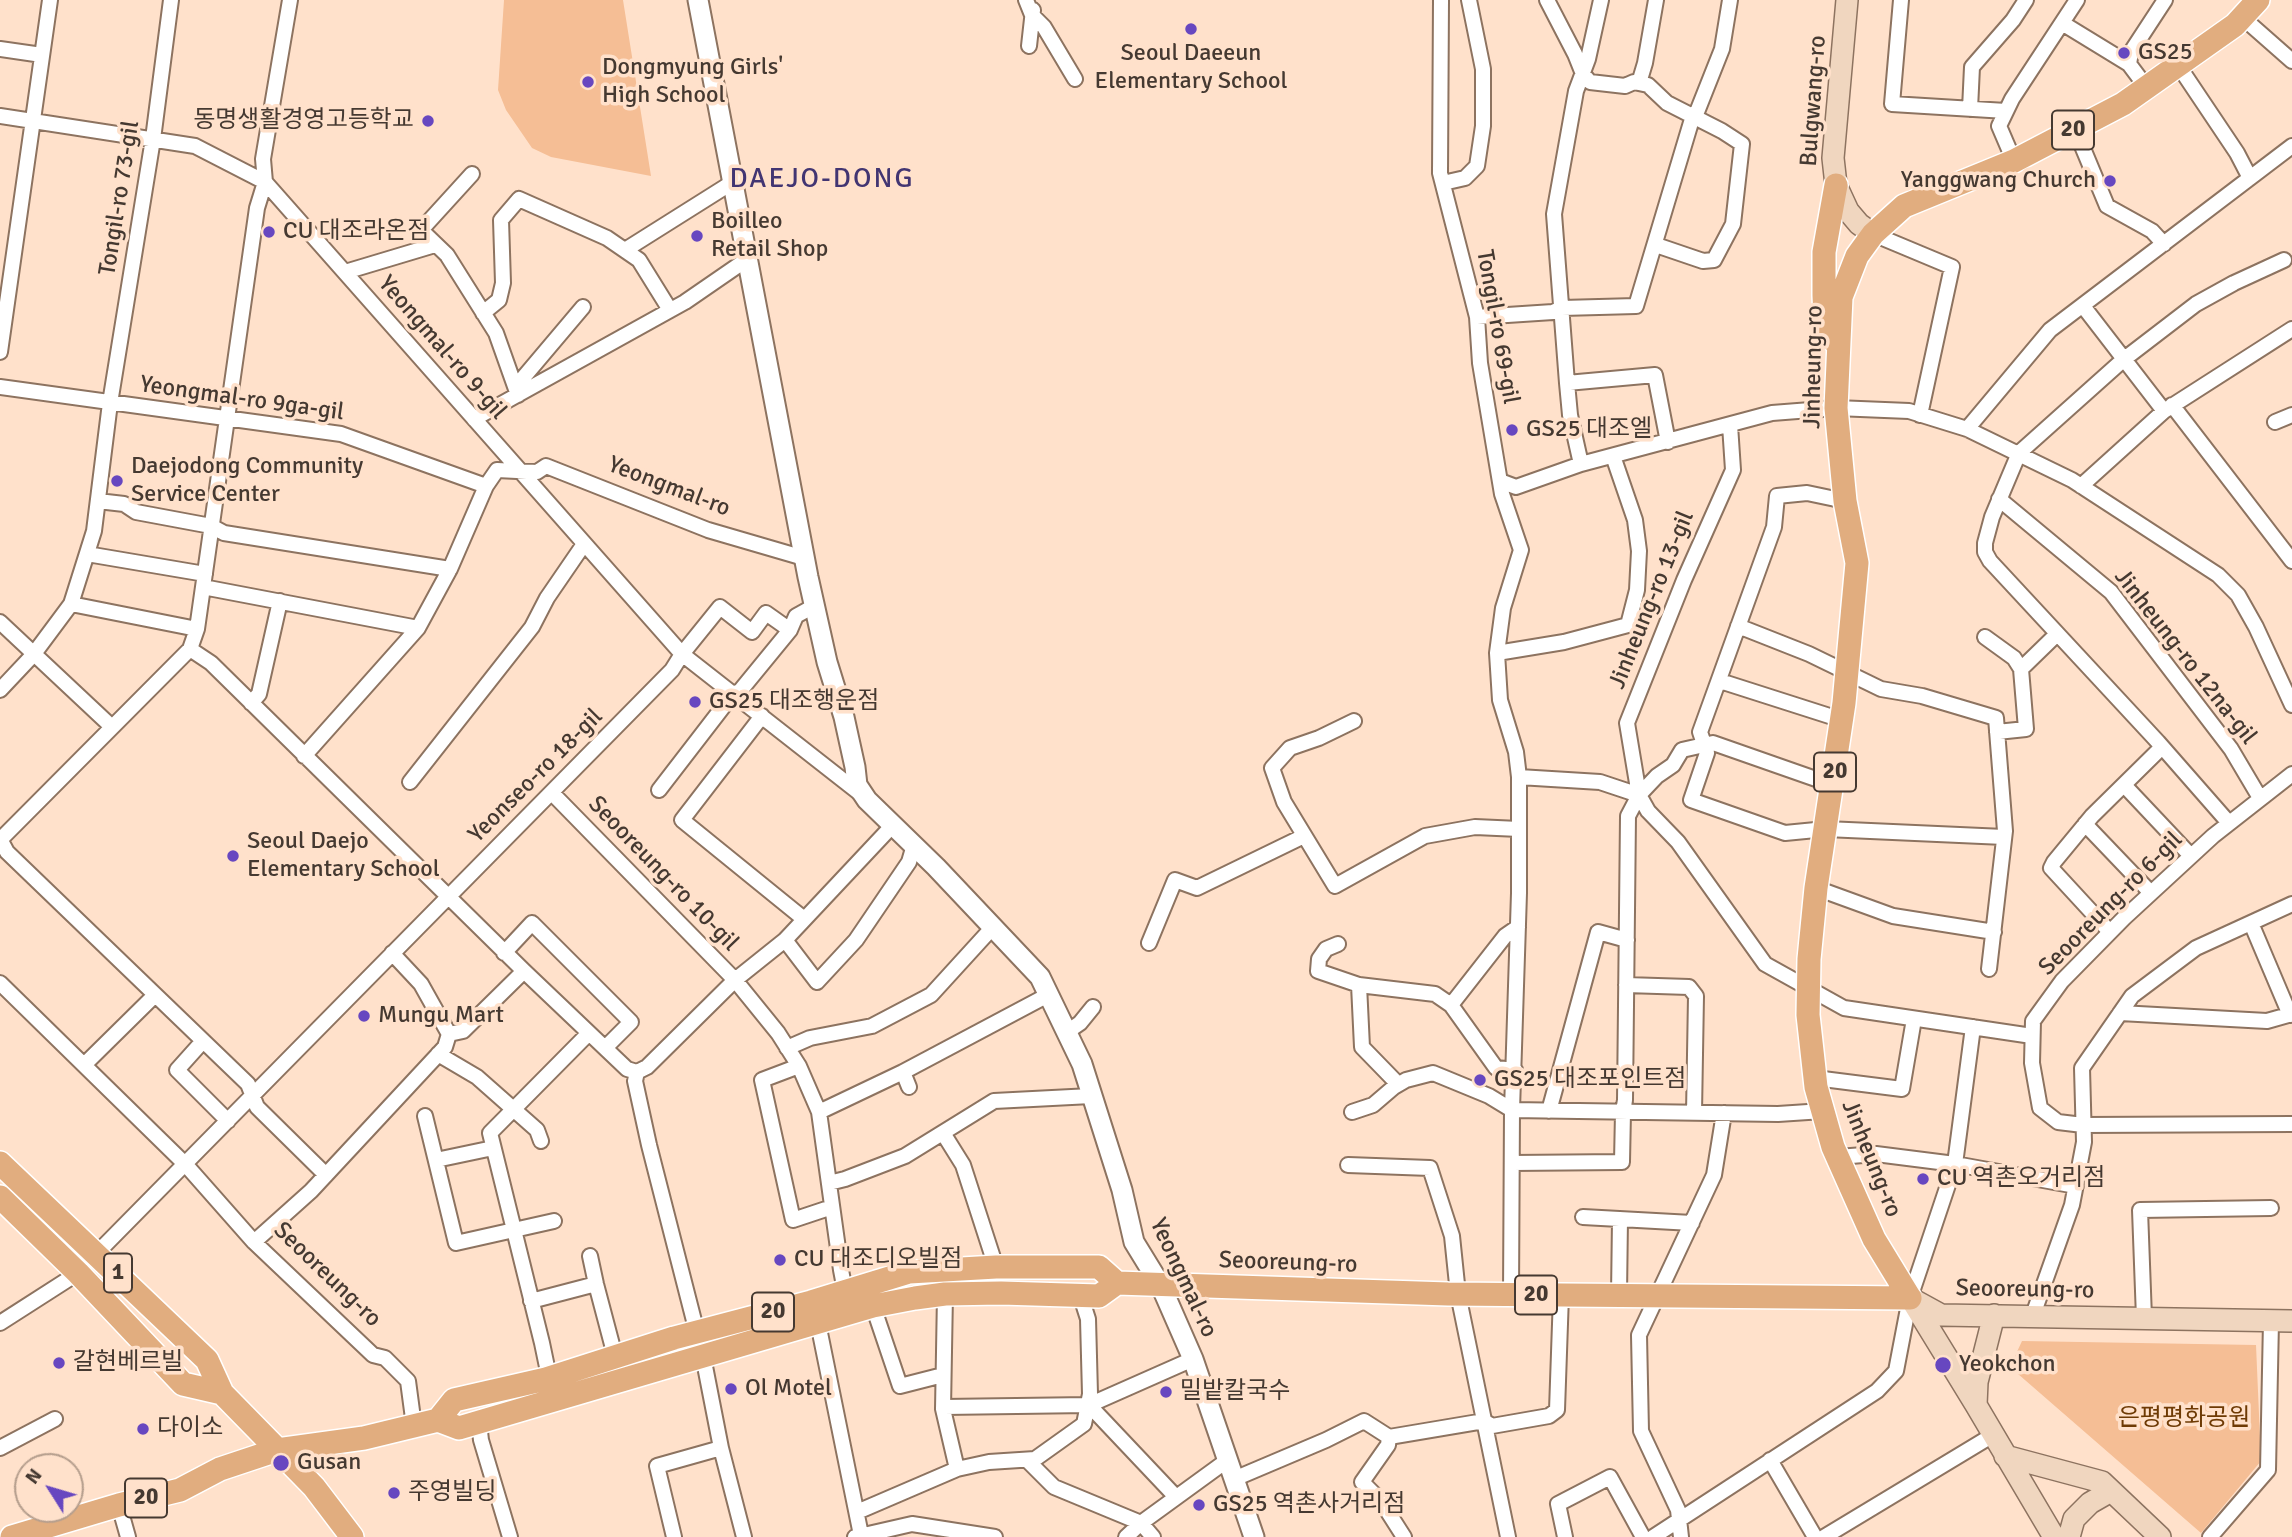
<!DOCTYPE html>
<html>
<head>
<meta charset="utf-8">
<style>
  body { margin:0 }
  #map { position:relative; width:2292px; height:1537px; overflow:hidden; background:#ffe1cb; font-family:Signika,sans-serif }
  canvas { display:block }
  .north { position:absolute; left:14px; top:1453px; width:70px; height:70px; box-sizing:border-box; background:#ffe1cb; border:2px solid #b59e8d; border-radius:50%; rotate:307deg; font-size:19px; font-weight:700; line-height:28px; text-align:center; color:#453931 }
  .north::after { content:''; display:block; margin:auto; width:24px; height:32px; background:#6747c0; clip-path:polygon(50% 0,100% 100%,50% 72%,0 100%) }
</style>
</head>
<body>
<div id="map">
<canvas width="2292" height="1537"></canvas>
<div class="north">N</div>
</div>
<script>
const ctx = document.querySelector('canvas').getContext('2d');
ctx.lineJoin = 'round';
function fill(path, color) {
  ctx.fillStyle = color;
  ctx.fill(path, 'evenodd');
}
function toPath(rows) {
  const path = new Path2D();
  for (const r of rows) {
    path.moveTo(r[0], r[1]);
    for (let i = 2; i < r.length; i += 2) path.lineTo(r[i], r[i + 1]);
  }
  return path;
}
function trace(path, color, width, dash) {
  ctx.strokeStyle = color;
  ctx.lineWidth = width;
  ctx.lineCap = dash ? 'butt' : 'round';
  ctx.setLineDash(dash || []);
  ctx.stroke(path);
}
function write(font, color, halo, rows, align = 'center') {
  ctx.font = font + ' Signika,"Noto Sans KR",sans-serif';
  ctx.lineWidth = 7;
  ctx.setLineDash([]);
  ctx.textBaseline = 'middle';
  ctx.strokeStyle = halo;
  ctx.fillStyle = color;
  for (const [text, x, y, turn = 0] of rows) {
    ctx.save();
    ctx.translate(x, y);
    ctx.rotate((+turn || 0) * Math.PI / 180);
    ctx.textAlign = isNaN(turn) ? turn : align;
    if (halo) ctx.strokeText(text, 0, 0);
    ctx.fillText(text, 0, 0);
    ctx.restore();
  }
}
fill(toPath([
  [504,0,623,0,651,176,551,157,532,148,506,110,498,90],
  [2022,1341,2256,1345,2261,1461,2201,1533,2010,1367]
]), '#f5be95');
const minor = toPath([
  [1026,0,1032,15,1044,27,1075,79],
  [1441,0,1440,173,1477,317,1480,363,1502,494,1521,550,1503,608,1497,653,1500,700,1516,752,1519,777,1519,893,1512,1110,1511,1295],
  [1547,0,1575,54,1583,74,1590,82,1625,86,1634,82,1648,85,1667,103,1722,131,1742,144,1733,224,1714,260,1703,261,1656,245],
  [1901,0,1892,104,2006,111],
  [2242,17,2292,61],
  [2062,23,2129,64,2147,88],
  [1029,46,1033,10],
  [0,49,42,55],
  [2129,64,2131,52,2165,0],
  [2178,65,2237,153,2250,178],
  [1639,83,1645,63,1656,0],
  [1970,109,1972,67,2013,20,2026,0],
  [0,116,195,146,265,182,682,654,862,795],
  [2075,129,2107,206,2152,231,2164,244],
  [2014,161,1999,126,2012,99,2077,0],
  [472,174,421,230,447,255,496,333,518,395,523,378,583,307],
  [1443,183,1465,178,1477,166,1483,126,1483,69,1469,0],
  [1873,234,1952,267,1920,415],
  [625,250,733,182],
  [345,272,435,245],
  [2083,306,2164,411],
  [483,313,499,300,503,283,501,220,519,199,607,238,639,260,670,310],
  [1477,317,1553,312,1562,308,1636,306,1692,119,1697,112,1722,49,1730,0],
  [0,352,50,0],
  [1567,383,1655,375,1668,442],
  [0,387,341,434,486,486,497,470,537,472,546,466,708,530,804,558],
  [2172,405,2292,561],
  [474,419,685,302,746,260],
  [2275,422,2292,415],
  [1730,425,1733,470,1684,580,1627,723,1639,795,1648,811,1678,842,1765,964,1844,1008,2032,1036],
  [1967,429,2050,330,2292,146],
  [1581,464,1570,415,1567,383,1554,214,1576,91,1588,59,1601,0],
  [1500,481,1516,487,1581,464,1772,413,1836,408,1909,411,1967,429,2072,480,2218,575,2238,595,2256,627,2292,705],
  [2081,486,2164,411,2292,329],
  [1999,499,2111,592,2231,749,2260,798],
  [98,501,124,504,136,512,211,526,224,533,450,569],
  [1845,501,1807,493,1777,496,1774,527,1700,732,1707,753,1691,800,1785,833,1826,829,2004,837],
  [87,554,205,574],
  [203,587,418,628],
  [71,604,197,629],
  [0,622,112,727],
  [1738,626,1809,654,1881,689,1922,696,1996,718,2005,831,1989,969],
  [1985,637,2014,658,2021,669],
  [190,649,211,663,524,971,627,1069,637,1072,647,1067,735,980,785,940,893,825],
  [1497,653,1564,642,1628,625,1637,590,1639,551,1635,520,1613,456],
  [1720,681,1842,720],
  [0,690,33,655,71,604,94,531,110,403,153,139,171,0],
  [251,703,259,694,280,601],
  [762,716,682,820,804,919],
  [1354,721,1319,738,1290,748,1272,768,1284,802,1335,886,1425,836,1475,827,1519,829],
  [1997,732,2026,729,2021,669,2057,634],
  [304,756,418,628,450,569,486,486],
  [2292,774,2213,836,2124,918,2062,981,2033,1021,2032,1063,2040,1108,2058,1122,2083,1125,2292,1124],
  [1519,777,1600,782,1639,795],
  [410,782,532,627,547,598,584,544],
  [2124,785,2191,856],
  [659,790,733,694,740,691,790,630,796,616,814,606],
  [552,793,735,980,778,1033,799,1066,819,1112,841,1270,845,1291],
  [2229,823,2158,742,1990,561,1985,552,1985,543,1992,517,2019,453,2123,360,2196,304,2234,283,2284,260],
  [2085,824,2151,893],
  [0,839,7,852,248,1084,257,1107,326,1175],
  [0,840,190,649,197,629,257,208,265,182,263,159,290,0],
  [1816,888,1893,916,1994,932],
  [2251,923,2290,1015],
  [2110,932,2051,868,2054,862,2092,816,2162,747],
  [785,940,817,982,856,940,909,862,914,845],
  [1149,943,1175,880,1197,888,1304,836],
  [1338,944,1326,949,1319,959,1318,971,1359,985,1435,994,1451,1005,1496,1068,1515,1070],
  [504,953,532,923,631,1022,605,1048],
  [0,983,186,1165,254,1242,373,1355,385,1358,408,1381,414,1426],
  [1359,985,1362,1047,1398,1084],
  [1626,985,1689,987,1696,996,1694,1113],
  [1451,1005,1505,936,1518,927],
  [2120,1013,2267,1021,2292,1014],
  [1067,1032,1080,1023,1093,1007],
  [449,1034,463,1031,524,971],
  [203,1041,177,1070,228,1121],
  [787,1048,810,1038,872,1026,931,995,993,927],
  [438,1054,477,1077,537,1130,541,1141],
  [84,1065,155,995],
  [799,1066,762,1080,793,1220,832,1207],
  [637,1072,635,1081,649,1145,703,1356,721,1448,744,1537],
  [1815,1078,1902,1089,1914,1019],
  [909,1087,903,1072,1048,995],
  [1549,1111,1598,932,1627,940],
  [819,1112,903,1072],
  [1352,1112,1373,1105,1394,1087,1406,1080,1433,1073,1489,1096,1512,1110,1778,1114,1823,1111],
  [425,1116,456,1243,554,1221],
  [943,1133,963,1165,996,1267],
  [1838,1157,1876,1154,1955,1164,2076,1186],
  [436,1160,493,1148],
  [1512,1163,1622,1162,1623,1112,1625,1100,1628,816,1639,795,1657,776,1673,765,1682,750,1713,743,1833,785],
  [1348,1165,1430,1168,1452,1236,1458,1294,1508,1537],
  [829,1183,845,1179,905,1156,994,1101,1091,1096],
  [1583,1217,1692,1223],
  [254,1242,311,1191,445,1047,449,1034,421,984,392,953],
  [97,1253,672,670,682,654,720,607,752,632,766,613,790,630],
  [590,1256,596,1284,615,1356],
  [945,1294,943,1409,957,1469],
  [1619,1295,1620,1219],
  [531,1301,596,1284],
  [873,1306,900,1386,943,1375],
  [2033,1315,2072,1205,2084,1142,2082,1068,2132,996,2196,948,2292,904],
  [2144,1318,2140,1210,2271,1208],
  [0,1323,78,1273],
  [818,1323,861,1535],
  [546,1379,547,1367,542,1343,490,1133,589,1033],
  [1089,1405,1176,1497],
  [944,1407,1089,1405,1193,1359],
  [479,1423,481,1440,510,1537],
  [1389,1437,1484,1421,1492,1426,1549,1416,1557,1410,1561,1295],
  [1389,1437,1388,1445,1362,1482,1381,1501,1404,1537],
  [0,1448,55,1419],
  [1770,1460,1815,1537],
  [1028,1461,1054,1487,1141,1523,1153,1537],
  [1234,1479,1326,1440,1364,1421,1389,1437],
  [119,1505,128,1537],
  [857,1512,957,1469,989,1462,1035,1459,1084,1424,1090,1394,1088,1319,1081,1297],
  [674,1537,657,1466,721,1448],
  [855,1537,912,1524,995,1537],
  [1126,1537,1141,1523,1229,1459],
  [1565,1537,1558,1504,1610,1477,1643,1537],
  [1653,1537,1877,1391,1896,1371,1910,1298,1955,1164,1973,1027],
  [1681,1537,1678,1510,1641,1431,1639,1335,1714,1175,1724,1113],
  [1824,1537,1993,1435],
  [2210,1537,2268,1470,2271,1321]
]);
const tertiary = toPath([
  [698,0,808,577,827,662,844,717,855,767,857,785,867,800,936,867,1040,977,1082,1064,1122,1190,1134,1242,1161,1286,1193,1359,1254,1537]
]);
const secondary = toPath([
  [1847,0,1833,158,1836,185,1848,211,1859,224,1873,234],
  [1910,1298,1941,1315,2292,1321],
  [1911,1299,1976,1405,2054,1537],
  [1976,1405,1977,1382,1994,1315],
  [2005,1456,2102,1482,2160,1537],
  [2069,1537,2074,1519,2090,1503,2111,1491]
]);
const primary = toPath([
  [1836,343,1825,319,1824,295,1824,252,1836,185],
  [0,1163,207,1360,222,1393,314,1487,352,1537],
  [0,1197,78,1273,183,1384,222,1393],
  [1910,1298,1874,1239,1833,1147,1816,1087,1808,1015,1809,959,1816,888,1844,703,1857,563,1845,501,1836,408,1841,297,1857,256,1873,234,1904,206,2014,161,2123,104,2235,25,2258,0],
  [438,1420,454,1400,546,1379,674,1338,811,1302,909,1272,996,1267,1099,1267,1117,1283],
  [12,1537,119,1505,180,1490,220,1469,277,1450,364,1438,438,1420,459,1428,873,1306,915,1298,945,1294,1001,1293,1099,1296,1117,1283,1448,1294,1910,1298]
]);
trace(minor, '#8d7360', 18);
trace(tertiary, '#8d7360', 23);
trace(secondary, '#8d7360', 24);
trace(primary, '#fff', 26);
trace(minor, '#fff', 14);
trace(tertiary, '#fff', 19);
trace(secondary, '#f0d6bf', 21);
trace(primary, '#e1ad7f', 23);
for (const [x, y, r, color] of [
  [1191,29,7,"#6747c0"],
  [2124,53,7,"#6747c0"],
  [588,82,7,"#6747c0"],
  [428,121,7,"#6747c0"],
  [2110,181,7,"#6747c0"],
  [269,232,7,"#6747c0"],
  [697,236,7,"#6747c0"],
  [1512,430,7,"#6747c0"],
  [117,481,7,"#6747c0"],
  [695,702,7,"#6747c0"],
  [233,856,7,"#6747c0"],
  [364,1016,7,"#6747c0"],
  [1480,1080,7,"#6747c0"],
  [1923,1179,7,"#6747c0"],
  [780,1260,7,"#6747c0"],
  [59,1363,7,"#6747c0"],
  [1943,1365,9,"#6747c0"],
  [731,1389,7,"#6747c0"],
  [1166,1392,7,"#6747c0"],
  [143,1429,7,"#6747c0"],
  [281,1463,9,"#6747c0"],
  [394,1493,7,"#6747c0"],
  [1199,1505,7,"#6747c0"]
]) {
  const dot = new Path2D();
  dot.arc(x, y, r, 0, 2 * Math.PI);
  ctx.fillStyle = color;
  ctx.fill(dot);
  trace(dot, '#ffe1cb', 2.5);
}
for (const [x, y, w] of [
  [2073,130,42],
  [1835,772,42],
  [118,1273,28],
  [1536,1295,42],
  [773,1312,42],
  [146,1498,42]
]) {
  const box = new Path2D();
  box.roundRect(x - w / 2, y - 19.5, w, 39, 5);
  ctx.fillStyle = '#ffe1cb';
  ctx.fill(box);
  trace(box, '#453931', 2);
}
write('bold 23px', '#453931', null, [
  ["20",2073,130],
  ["20",1835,772],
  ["1",118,1273],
  ["20",1536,1295],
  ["20",773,1312],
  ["20",146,1498]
]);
write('24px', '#453931', '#ffe1cb', [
  ["GS25",2138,53],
  ["Seoul Daeeun",1191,54,"center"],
  ["Elementary School",1191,82,"center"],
  ["Dongmyung Girls'",602,68],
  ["High School",602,96],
  ["동명생활경영고등학교",414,121,"right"],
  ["Yanggwang Church",2096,181,"right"],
  ["Boilleo",711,222],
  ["Retail Shop",711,250],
  ["CU 대조라온점",283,232],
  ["GS25 대조엘",1526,430],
  ["Daejodong Community",131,467],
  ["Service Center",131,495],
  ["GS25 대조행운점",709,702],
  ["Seoul Daejo",247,842],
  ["Elementary School",247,870],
  ["Mungu Mart",378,1016],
  ["GS25 대조포인트점",1494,1080],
  ["CU 역촌오거리점",1937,1179],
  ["CU 대조디오빌점",794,1260],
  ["갈현베르빌",73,1363],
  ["Yeokchon",1959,1365],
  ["Ol Motel",745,1389],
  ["밀밭칼국수",1180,1392],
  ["다이소",157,1429],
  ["Gusan",297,1463],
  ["주영빌딩",408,1493],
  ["GS25 역촌사거리점",1213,1505]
], 'left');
write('24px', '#453931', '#ffe1cb', [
  ["Bulgwang-ro",1814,101,-86],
  ["Tongil-ro 73-gil",120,198,-81],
  ["Tongil-ro 69-gil",1497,327,80],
  ["Yeongmal-ro 9-gil",442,348,49],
  ["Jinheung-ro",1814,367,-89],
  ["Yeongmal-ro 9ga-gil",242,399,8],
  ["Yeongmal-ro",669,487,21],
  ["Jinheung-ro 13-gil",1652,600,-68],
  ["Jinheung-ro 12na-gil",2185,657,52],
  ["Yeonseo-ro 18-gil",536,776,-45],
  ["Seooreung-ro 10-gil",663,874,46],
  ["Seooreung-ro 6-gil",2111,904,-45],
  ["Jinheung-ro",1871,1159,68],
  ["Seooreung-ro",1288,1263,2],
  ["Seooreung-ro",327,1275,44],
  ["Yeongmal-ro",1183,1278,65],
  ["Seooreung-ro",2025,1290,1]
]);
write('24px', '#6e3a04', '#ffe1cb', [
  ["은평평화공원",2184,1419]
]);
ctx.letterSpacing = '2px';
write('28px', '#423572', '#ffe1cb', [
  ["DAEJO-DONG",822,180]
]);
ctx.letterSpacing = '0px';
</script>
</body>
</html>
